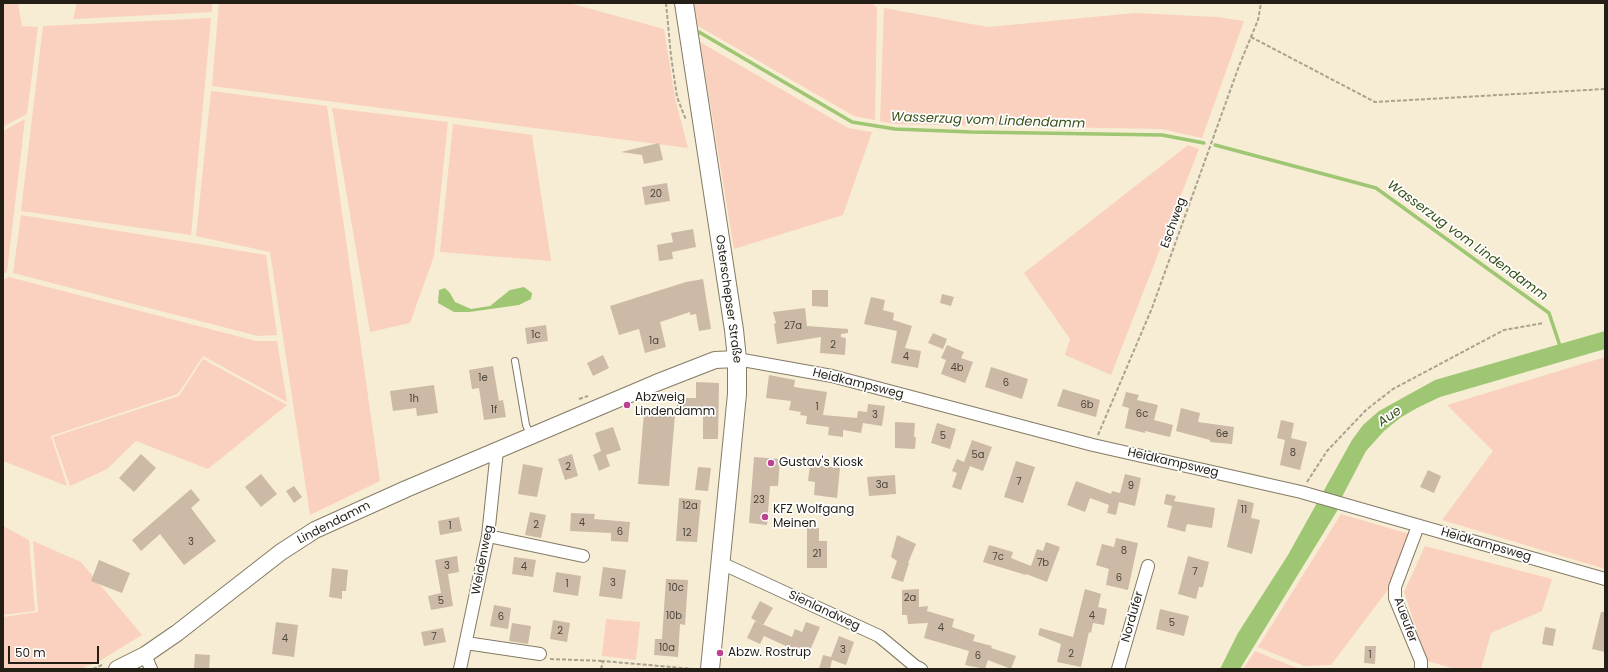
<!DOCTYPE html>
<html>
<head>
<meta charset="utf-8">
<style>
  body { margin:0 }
  #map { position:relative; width:1608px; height:672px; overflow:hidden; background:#f7edd4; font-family:Poppins,sans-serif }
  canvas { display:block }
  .frame { position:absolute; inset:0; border:4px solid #231f17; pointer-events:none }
  .scale { position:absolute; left:8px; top:646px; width:91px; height:18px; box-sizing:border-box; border:2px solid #231f17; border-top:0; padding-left:5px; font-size:12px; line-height:14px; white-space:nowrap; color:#231f17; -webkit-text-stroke:3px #fff; paint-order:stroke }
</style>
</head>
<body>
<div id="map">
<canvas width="1608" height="672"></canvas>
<div class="frame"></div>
<div class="scale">50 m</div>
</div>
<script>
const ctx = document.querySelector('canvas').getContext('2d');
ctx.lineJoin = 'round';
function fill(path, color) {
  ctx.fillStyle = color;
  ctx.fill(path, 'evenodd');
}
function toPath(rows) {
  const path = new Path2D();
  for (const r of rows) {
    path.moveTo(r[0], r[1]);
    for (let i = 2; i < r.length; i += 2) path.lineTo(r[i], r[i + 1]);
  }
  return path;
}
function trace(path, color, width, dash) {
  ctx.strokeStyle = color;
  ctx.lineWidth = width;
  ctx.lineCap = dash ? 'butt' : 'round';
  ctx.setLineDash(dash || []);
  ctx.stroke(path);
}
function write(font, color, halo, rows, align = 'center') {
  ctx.font = font + ' Poppins,sans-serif';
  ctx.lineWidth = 3.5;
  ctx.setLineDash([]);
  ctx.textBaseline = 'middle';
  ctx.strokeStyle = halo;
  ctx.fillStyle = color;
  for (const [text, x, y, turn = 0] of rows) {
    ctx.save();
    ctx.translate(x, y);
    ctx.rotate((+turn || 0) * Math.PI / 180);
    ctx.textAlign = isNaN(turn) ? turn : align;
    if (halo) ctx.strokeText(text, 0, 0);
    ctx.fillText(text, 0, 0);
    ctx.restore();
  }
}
fill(toPath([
  [3,3,18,3,22,26,38,27,27,114,3,127],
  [77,3,212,3,212,12,73,19],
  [219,3,569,3,664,29,675,98,688,148,212,86],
  [694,3,872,3,877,8,875,120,854,116,698,26],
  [884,8,988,27,1135,13,1217,17,1244,21,1202,138,1161,129,894,124,880,121],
  [211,18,191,235,21,211,43,26],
  [700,42,848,128,872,132,843,215,734,249],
  [211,91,327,106,380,481,310,515,270,252,196,236],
  [332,108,448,122,434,256,410,323,370,332],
  [25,119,7,272,3,274,3,131],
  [453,124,532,135,551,261,440,252],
  [1188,145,1199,149,1111,375,1065,355,1070,339,1024,273],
  [21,215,266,255,277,335,258,336,13,273],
  [9,277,256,341,277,341,287,402,203,356,178,394,51,436,67,486,3,461,3,280],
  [1605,357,1605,569,1442,520,1493,451,1447,405],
  [203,359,287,405,208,469,136,441,107,469,70,486,53,437,179,396],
  [1341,514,1409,534,1387,591,1331,665,1304,666,1258,647],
  [3,526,29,540,35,611,3,615],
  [33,541,81,562,142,635,101,660,81,669,3,669,3,617,38,612],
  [1425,546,1552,579,1542,611,1491,633,1481,669,1456,669,1427,661,1404,592],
  [606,619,640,622,636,660,602,656],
  [1255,651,1299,669,1243,669]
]), '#f9d1be');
fill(toPath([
  [524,287,532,293,531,299,519,305,469,312,454,312,438,303,439,290,445,288,450,293,455,302,471,309,490,306,510,290],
  [1605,331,1605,349,1440,397,1417,408,1400,418,1384,431,1366,451,1343,495,1337,511,1240,669,1220,669,1238,633,1288,555,1352,440,1363,425,1379,411,1435,380]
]), '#9ec673');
trace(toPath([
  [699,32,852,122,895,129,971,132,1162,135,1204,143],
  [1215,145,1376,188,1549,313,1561,349]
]), '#9ec673', 3.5);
fill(toPath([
  [659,143,663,160,644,164,642,155,621,152],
  [667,183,670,201,645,205,642,187],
  [693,229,696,247,672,252,673,259,659,261,657,245,673,242,671,233],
  [703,279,711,329,699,331,696,314,690,315,690,312,660,322,666,347,645,353,639,329,619,335,610,306,686,282],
  [812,290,828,290,828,307,812,306],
  [942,294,954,297,951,306,940,303],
  [871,297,885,300,883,310,894,313,893,320,912,326,905,348,921,351,918,368,891,363,897,331,864,324],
  [805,308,807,326,848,329,848,333,841,334,841,337,846,338,845,355,820,353,821,337,777,344,774,324,776,323,773,312],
  [546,325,548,341,527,344,525,328],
  [933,333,947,339,943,349,928,343],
  [947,345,964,352,961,358,973,362,965,383,941,374,946,360,941,358],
  [603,355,609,368,593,376,587,363],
  [493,366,499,401,503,400,506,417,484,420,479,388,472,389,469,370],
  [991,367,1028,379,1022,399,985,387],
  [769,375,795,380,794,387,827,392,823,415,857,418,858,411,867,412,868,404,885,406,882,426,863,423,861,433,843,430,843,437,828,435,829,427,806,424,807,416,800,415,801,412,789,410,791,401,766,398],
  [696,382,719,383,718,439,703,439,703,416,677,415,677,398,696,398],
  [434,385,438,413,417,416,416,408,393,411,390,391],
  [1063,389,1100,400,1096,417,1057,406],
  [1126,392,1139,395,1137,400,1158,405,1154,420,1173,425,1170,437,1145,431,1145,433,1125,428,1129,408,1122,406],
  [1181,408,1200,413,1198,422,1234,427,1232,444,1210,442,1210,440,1176,431],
  [644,413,675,415,669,486,638,484],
  [1281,420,1294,423,1291,438,1307,442,1300,470,1280,465,1285,440,1277,438],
  [895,422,915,423,914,437,916,437,915,449,895,448],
  [937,423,956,429,950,449,931,443],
  [613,427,621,450,606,455,610,466,599,471,593,455,601,451,595,433],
  [972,440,992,447,983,471,970,466,961,490,952,487,957,473,952,471,957,459,964,462],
  [141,454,156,468,134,492,119,478],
  [572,454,578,476,565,480,558,459],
  [754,457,780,459,778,486,770,486,767,525,749,523],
  [1016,461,1035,467,1023,503,1004,497],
  [523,464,543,468,537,497,518,494],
  [810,465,840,468,837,498,814,495,815,482,808,481],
  [698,467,711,468,708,491,695,490],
  [1428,470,1441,476,1434,493,1420,487],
  [261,474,277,494,261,507,245,487],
  [1125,474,1141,478,1135,506,1119,502,1116,515,1107,513,1109,505,1090,498,1085,512,1067,505,1076,481,1111,494,1112,491,1120,493],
  [895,475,896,494,869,496,867,477],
  [294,486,302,497,294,503,286,491],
  [191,489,200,500,191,508,216,541,184,565,160,534,141,551,132,540],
  [1166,494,1176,496,1174,501,1215,508,1212,528,1187,524,1185,532,1167,527,1172,506,1164,504],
  [679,498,701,500,697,542,676,541],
  [1238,499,1254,503,1251,518,1260,520,1252,554,1227,547],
  [530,512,546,515,541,538,525,535],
  [571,513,595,514,594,519,630,522,628,542,611,541,611,533,570,531],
  [459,517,462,531,440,535,438,521],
  [807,527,819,528,819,541,827,541,827,568,807,568],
  [897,535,916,544,908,563,909,563,903,582,891,578,897,561,891,557],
  [1116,538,1138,543,1128,590,1106,585,1109,569,1096,565,1102,544,1114,547],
  [1046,542,1060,547,1047,582,1026,574,1026,575,983,562,989,545,1013,552,1011,558,1031,566,1037,549,1043,551],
  [457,556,459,572,448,574,453,606,431,610,428,596,441,593,435,560],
  [1188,556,1209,562,1203,587,1199,587,1196,599,1178,594],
  [514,557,536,560,533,577,512,574],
  [99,560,130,573,122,593,91,581],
  [603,567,626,570,622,599,599,596],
  [332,568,348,570,346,591,342,591,342,599,329,597],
  [556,572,581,576,578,596,553,592],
  [666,579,688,580,685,625,680,624,678,657,654,655,655,639,662,639],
  [919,589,919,607,928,606,927,611,954,619,952,627,975,635,973,641,992,646,991,648,1016,656,1011,669,988,660,985,669,965,665,969,651,924,638,928,623,908,624,907,615,902,615,902,590],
  [1085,589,1101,594,1098,607,1107,609,1104,625,1093,623,1091,633,1089,632,1081,667,1057,662,1061,644,1038,635,1040,628,1073,637],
  [760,601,773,608,763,625,751,618],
  [494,605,511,608,508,629,490,626],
  [1160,609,1189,616,1184,636,1156,629],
  [1601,612,1605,612,1605,652,1592,649],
  [553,620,570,623,567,642,550,639],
  [755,621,792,637,795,629,802,632,806,622,820,627,809,653,802,651,799,657,786,652,788,647,764,636,760,644,747,638],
  [276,622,298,625,294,657,272,654],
  [512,623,531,626,528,644,509,641],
  [1545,627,1556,629,1553,646,1542,644],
  [443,628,446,642,424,646,421,632],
  [839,636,854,642,846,665,832,660,830,669,819,669,823,655,831,657],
  [1365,646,1376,646,1375,664,1364,663],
  [195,654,210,655,209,669,194,669]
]), '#ccb9a6');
const service = toPath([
  [515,361,526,425,531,436]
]);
const minor = toPath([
  [737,359,832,376,1093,445,1301,492,1605,579],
  [1418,526,1395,587,1395,598,1421,661,1421,669],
  [488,536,583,556],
  [721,563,879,636,915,666,921,669],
  [466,643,540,654],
  [145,655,151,669],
  [460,669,488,536,497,450],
  [1118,669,1148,566]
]);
const tertiary = toPath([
  [117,669,145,655,177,633,281,552,315,530,406,489,656,383,715,360,737,359]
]);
const secondary = toPath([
  [684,3,734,330,737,359,737,394,710,669]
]);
trace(service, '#847b65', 8);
trace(minor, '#847b65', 14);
trace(tertiary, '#847b65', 18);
trace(secondary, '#847b65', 20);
trace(toPath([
  [666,3,671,56,677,97,686,120],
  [1251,37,1375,102,1605,89],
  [579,399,588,396],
  [1098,435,1152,308,1239,66,1258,20,1261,3],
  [1307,482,1327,451,1366,410,1393,389,1504,330,1544,323],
  [550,659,603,661],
  [93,669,104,664],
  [601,669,603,661,694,669]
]), '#aaa28f', 2, [4, 2]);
trace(service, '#fff', 6);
trace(minor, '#fff', 12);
trace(tertiary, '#fff', 16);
trace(secondary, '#fff', 18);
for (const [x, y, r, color] of [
  [627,405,4,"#bd4193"],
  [771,463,4,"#bd4193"],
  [765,517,4,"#bd4193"],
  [720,653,4,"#bd4193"]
]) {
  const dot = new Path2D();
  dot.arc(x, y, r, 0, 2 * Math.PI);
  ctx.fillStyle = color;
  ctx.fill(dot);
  trace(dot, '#fff', 1.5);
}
write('10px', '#4d463b', null, [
  ["20",656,194],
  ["27a",793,326],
  ["1c",536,335],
  ["1a",654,341],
  ["2",833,345],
  ["4",906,357],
  ["4b",957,368],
  ["1e",483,378],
  ["6",1006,383],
  ["1h",414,399],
  ["6b",1087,405],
  ["1",817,407],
  ["1f",494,410],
  ["6c",1142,414],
  ["3",875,415],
  ["6e",1222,434],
  ["5",943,436],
  ["8",1293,453],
  ["5a",978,455],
  ["2",568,467],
  ["7",1019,482],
  ["3a",882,485],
  ["9",1131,486],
  ["23",759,500],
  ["12a",690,506],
  ["11",1244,510],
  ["4",582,523],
  ["2",536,525],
  ["1",450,526],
  ["6",620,532],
  ["12",687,533],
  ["3",191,542],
  ["8",1124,551],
  ["21",817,554],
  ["7c",998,557],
  ["7b",1043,563],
  ["3",447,566],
  ["4",524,567],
  ["7",1195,572],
  ["6",1119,578],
  ["3",613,583],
  ["1",567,584],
  ["10c",676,588],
  ["2a",910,598],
  ["5",441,601],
  ["10b",674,616],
  ["4",1092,616],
  ["6",501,617],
  ["5",1172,623],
  ["4",941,628],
  ["2",560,631],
  ["7",434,637],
  ["4",285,639],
  ["10a",667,648],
  ["3",843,650],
  ["2",1071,654],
  ["1",1370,655],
  ["6",978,656]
]);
write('12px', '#231f17', '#fff', [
  ["Eschweg",1174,223,-70],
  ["Osterschepser Straße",728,299,82],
  ["Heidkampsweg",858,384,14],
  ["Heidkampsweg",1173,463,13],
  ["Lindendamm",334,523,-27],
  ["Heidkampsweg",1486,545,16],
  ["Weidenweg",483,560,-79],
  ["Sienlandweg",824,611,25],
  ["Nordufer",1133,617,-74],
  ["Aueufer",1405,620,70]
]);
write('12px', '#231f17', '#fff', [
  ["Abzweig",635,398],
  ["Lindendamm",635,412],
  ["Gustav's Kiosk",779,463],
  ["KFZ Wolfgang",773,510],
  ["Meinen",773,524],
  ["Abzw. Rostrup",728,653]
], 'left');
write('italic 13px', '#375016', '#fff', [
  ["Wasserzug vom Lindendamm",988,121,2],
  ["Wasserzug vom Lindendamm",1467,241,36],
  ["Aue",1390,417,-35]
]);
</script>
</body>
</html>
